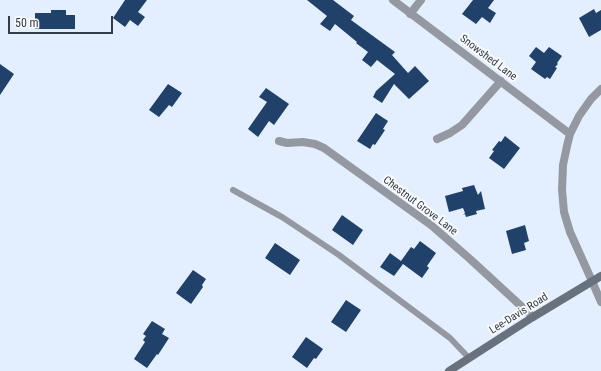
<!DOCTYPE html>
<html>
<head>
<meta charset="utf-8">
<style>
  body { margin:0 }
  #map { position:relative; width:601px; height:371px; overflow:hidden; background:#e3effe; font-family:"Roboto Condensed",sans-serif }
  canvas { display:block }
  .scale { position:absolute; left:8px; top:16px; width:105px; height:18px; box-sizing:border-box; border:2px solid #363c43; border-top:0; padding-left:5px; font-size:12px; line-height:14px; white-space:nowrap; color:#363c43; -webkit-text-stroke:3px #f8fbff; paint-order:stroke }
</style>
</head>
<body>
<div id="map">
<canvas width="601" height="371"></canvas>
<div class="scale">50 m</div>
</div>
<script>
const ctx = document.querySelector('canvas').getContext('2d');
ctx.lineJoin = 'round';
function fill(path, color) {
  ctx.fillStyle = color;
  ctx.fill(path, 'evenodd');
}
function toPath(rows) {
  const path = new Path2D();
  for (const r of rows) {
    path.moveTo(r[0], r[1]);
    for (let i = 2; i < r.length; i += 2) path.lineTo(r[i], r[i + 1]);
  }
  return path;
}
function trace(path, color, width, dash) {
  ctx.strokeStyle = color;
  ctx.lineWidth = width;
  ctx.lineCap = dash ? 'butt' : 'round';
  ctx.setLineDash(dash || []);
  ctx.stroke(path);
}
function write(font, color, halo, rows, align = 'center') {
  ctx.font = font + ' "Roboto Condensed",sans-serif';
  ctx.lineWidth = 4;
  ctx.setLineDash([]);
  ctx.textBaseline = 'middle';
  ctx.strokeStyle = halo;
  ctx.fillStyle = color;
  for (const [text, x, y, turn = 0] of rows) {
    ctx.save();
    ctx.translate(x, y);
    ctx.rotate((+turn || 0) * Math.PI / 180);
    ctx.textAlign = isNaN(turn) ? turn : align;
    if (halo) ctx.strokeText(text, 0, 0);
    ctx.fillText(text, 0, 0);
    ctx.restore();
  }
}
fill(toPath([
  [125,0,147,0,138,12,145,17,138,26,130,20,125,27,113,18],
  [307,0,333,0,354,16,351,20,395,52,392,55,408,73,415,66,429,81,409,99,394,84,382,103,373,97,376,91,395,74,377,60,371,67,362,60,368,52,356,43,357,42,335,24,330,31,320,24,327,16],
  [473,0,494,0,488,8,496,13,490,23,482,17,476,24,462,14],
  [594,9,596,13,601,10,601,30,589,37,579,18],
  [51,10,66,10,66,15,75,15,75,29,35,29,35,13,51,13],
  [536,47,544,53,549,47,562,56,557,63,558,64,555,67,557,68,550,79,547,77,545,79,531,69,536,62,529,56],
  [0,64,14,74,0,95],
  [168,84,182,93,172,107,169,105,159,117,149,110],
  [266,88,289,104,274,125,269,121,258,137,248,129,267,102,259,97],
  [376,113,388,121,383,129,385,130,375,145,373,144,370,149,357,141],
  [505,136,520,148,504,169,489,158,494,151,492,150,499,141,501,142],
  [474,185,478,195,481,191,485,209,476,211,477,214,466,217,465,214,463,215,465,213,463,208,449,212,445,196,463,191,462,188],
  [342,215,363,230,353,245,332,230],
  [525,225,529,241,524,243,526,250,512,254,506,231],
  [420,241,436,253,427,266,429,268,422,278,403,264,394,276,380,267,390,253,401,261,411,247,414,249],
  [275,243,300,260,290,275,265,258],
  [193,270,206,279,202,285,203,287,191,304,176,293],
  [346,300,361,310,346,332,331,322],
  [152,321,165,329,162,334,169,338,158,355,157,354,147,368,134,359,145,342,143,340,146,336,143,334],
  [306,337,323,349,316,359,314,358,307,368,292,357]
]), '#20416a');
trace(toPath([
  [233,190,282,217,339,255,450,338,469,358]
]), '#9499a1', 6);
trace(toPath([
  [393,0,570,134],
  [410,14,421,0],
  [601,89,591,99,579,116,570,134,567,146,563,165,562,190,564,212,570,232,592,281,601,302],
  [437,139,450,133,462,125,501,81],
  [279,141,287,143,303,142,315,144,324,148,431,225,470,259,533,317]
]), '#9499a1', 8);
trace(toPath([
  [449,371,533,317,601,276]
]), '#69717c', 8);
write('11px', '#363c43', '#f8fbff', [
  ["Snowshed Lane",488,58,37],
  ["Chestnut Grove Lane",420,206,37],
  ["Lee-Davis Road",519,314,-32]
]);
</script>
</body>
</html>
